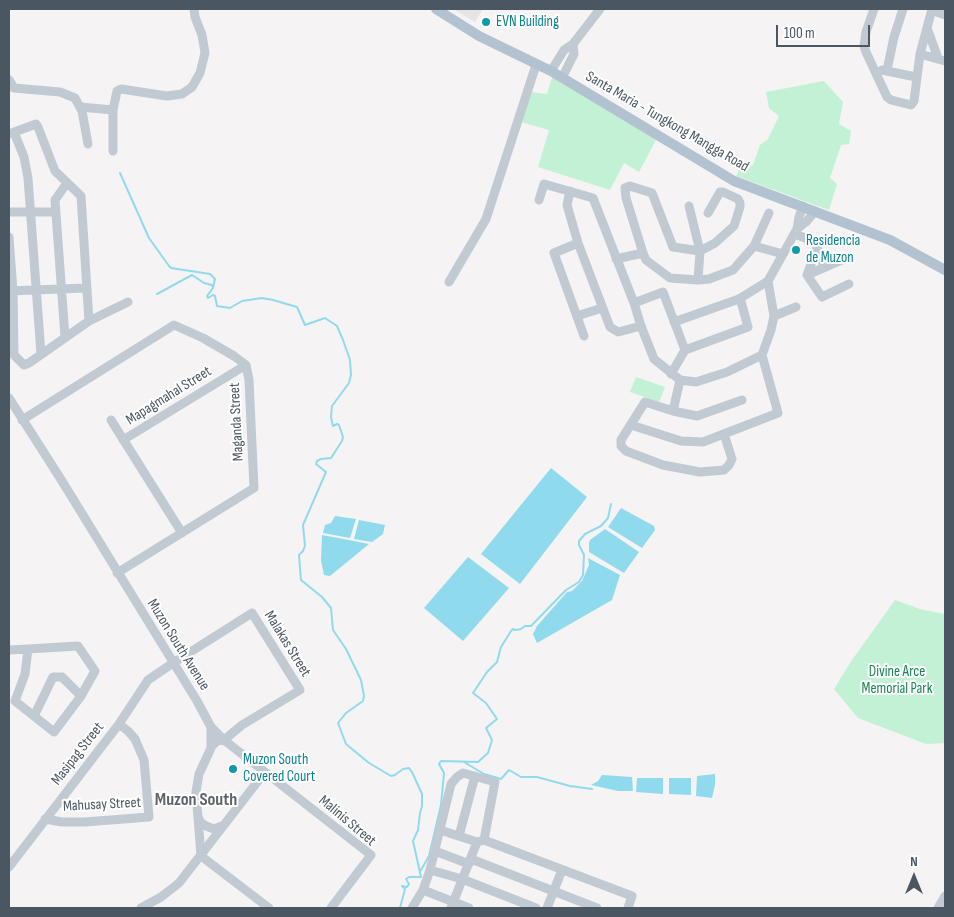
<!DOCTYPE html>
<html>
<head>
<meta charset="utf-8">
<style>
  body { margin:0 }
  #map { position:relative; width:954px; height:917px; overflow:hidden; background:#f5f3f3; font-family:"Sofia Sans Condensed",sans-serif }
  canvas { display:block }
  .frame { position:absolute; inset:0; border:10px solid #4a5661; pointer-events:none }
  .north { position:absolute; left:889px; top:852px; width:50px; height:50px; -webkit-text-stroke:4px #fff; paint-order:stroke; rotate:0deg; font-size:14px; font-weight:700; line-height:20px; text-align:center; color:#4a5661 }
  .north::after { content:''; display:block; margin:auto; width:18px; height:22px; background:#4a5661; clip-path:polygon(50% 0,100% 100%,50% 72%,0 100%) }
  .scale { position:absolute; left:776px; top:25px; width:94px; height:22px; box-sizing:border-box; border:2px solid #4a5661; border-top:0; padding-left:6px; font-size:15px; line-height:18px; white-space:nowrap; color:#4a5661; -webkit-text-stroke:4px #fff; paint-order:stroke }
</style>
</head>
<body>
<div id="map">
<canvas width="954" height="917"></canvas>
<div class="frame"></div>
<div class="north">N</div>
<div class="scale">100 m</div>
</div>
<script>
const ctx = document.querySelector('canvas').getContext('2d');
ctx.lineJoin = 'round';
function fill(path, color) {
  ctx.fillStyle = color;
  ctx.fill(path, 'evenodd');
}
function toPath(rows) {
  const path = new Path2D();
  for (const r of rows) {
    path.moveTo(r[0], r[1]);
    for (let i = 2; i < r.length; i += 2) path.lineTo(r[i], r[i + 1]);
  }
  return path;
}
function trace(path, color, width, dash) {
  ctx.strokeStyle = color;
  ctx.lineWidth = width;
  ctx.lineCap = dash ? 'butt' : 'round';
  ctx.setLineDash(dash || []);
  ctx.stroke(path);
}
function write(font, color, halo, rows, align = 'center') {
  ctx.font = font + ' "Sofia Sans Condensed",sans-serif';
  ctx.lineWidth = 4;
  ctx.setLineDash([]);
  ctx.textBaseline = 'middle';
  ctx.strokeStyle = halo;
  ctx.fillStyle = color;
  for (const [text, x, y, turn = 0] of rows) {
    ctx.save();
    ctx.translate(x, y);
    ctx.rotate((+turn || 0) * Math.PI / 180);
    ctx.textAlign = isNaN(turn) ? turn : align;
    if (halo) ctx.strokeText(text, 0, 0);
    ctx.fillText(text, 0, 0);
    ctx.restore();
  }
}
fill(toPath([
  [453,9,483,9,475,22]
]), '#e6e4e5');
fill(toPath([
  [552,77,657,138,639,172,624,163,610,190,538,167,549,130,521,122,530,92,547,94],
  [824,81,843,102,839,124,851,131,849,144,841,145,830,178,837,184,829,210,736,176,739,170,753,165,760,145,768,139,779,116,769,108,766,92],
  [636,377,665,387,659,402,630,392],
  [895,600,920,609,945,614,945,743,926,744,858,718,834,689,852,660]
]), '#c3f1d5');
fill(toPath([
  [551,468,587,497,520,584,481,554],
  [621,508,654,526,655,530,642,548,608,527],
  [335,516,356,519,350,538,323,533,325,525,331,523],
  [359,520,385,525,383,534,372,542,354,539],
  [605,529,639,552,624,573,589,552,589,543,590,540],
  [322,535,349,540,369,544,330,576,324,575,321,560],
  [468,557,509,588,463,641,424,608],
  [588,558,620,575,612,600,537,643,533,634,537,626,567,592,572,591,582,581,589,565],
  [715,774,715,785,712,798,696,796,697,776],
  [602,775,632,777,633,791,618,791,591,785,598,781],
  [637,778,663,778,663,794,636,792],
  [669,778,691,778,691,795,669,794]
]), '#90daee');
trace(toPath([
  [120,173,149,238,169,266,171,268,210,274,215,279,213,288],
  [157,294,192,275,204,283,212,285,213,288,207,296,208,298,213,295,215,296,217,306,230,308,242,301,262,298,273,300,297,307,305,325,325,318,337,326,343,340,350,360,351,375,349,383,332,406,331,417,333,426,337,424,339,425,343,437,342,441,331,458,321,459,317,461,316,464,326,472,303,525,305,546,303,551,299,555,301,580,322,597,331,608,333,630,346,649,361,680,364,696,363,701,346,713,338,723,346,744,369,763,391,776,395,775,403,769,409,768,412,772,422,794,422,806,420,813,418,830,413,841,421,877,409,877,406,879,409,884,407,887,402,886,405,889,400,908],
  [464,762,484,774,501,779,509,770,521,777,537,777,570,786,592,789],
  [421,870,429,856,441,805,444,773,439,764,441,761,478,762,488,753,492,740,486,728,497,719,486,703,473,693,487,672,497,662,501,647,511,631,513,629,515,630,521,629,525,626,531,626,566,590,579,582,583,575,584,555,579,545,579,541,585,534,601,526,608,518,611,504]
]), '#90daee', 2);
trace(toPath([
  [874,9,866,32,864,46,866,52,887,97,891,100,911,105,914,101,920,54,932,9],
  [932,10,945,15],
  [927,28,938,58],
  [920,54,945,61],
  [882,70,916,77],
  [887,70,894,37,903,9],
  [551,71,564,50,573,44,600,9],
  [562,78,574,54,573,44],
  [9,80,14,88,60,92,75,98,82,111,88,144],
  [80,107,113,110,117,91,121,89,167,96,182,94,192,87,200,73,205,53,202,35,195,17,194,9],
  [14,132,24,157,28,178,41,354],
  [9,134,36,124,38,127,55,171,81,196,89,321],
  [113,151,113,110],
  [570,191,567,205,578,243,610,327,618,332,641,326],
  [539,200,544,184,593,198,634,303,641,326,654,359,680,380,696,382,727,372,762,355],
  [689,206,700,251,698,280],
  [9,212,56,212],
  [708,213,720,192,723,192,738,199,740,203,740,207,734,226,715,243,700,251,673,247,652,193,630,186,625,188,626,198,643,253,646,260,670,278,698,280,709,279,733,270,754,246,769,213],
  [797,229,807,221,815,211],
  [795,234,815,242,824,266],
  [9,237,13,291,14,355,24,365,29,363,89,321,128,302],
  [578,243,554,253,584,336],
  [754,246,783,254],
  [817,248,807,275,822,297,849,284],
  [616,259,643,253],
  [807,275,846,258],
  [449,282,486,219,536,65],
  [9,291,86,288],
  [634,303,663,292,685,350,671,374],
  [577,316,602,308],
  [774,316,796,307],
  [674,322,739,299,768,281],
  [65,337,55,200,67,183],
  [685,350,748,327,740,298],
  [9,398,62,481,197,701,211,727,211,748,199,774,196,792,201,856],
  [673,411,680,380],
  [22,420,174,325,203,338,234,356,246,365,249,380,254,488,117,573],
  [111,420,182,533],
  [631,425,681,441,703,442,778,413,762,355,771,330,774,316,768,281,797,229,799,217,803,206],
  [724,434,732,459,729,465,724,470,700,472,663,465,626,451,621,446,621,440,645,402,673,411,697,416,742,400],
  [123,440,246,365],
  [9,650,28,649,78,646,95,671,81,696,54,732,15,701,25,674,28,649],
  [34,716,53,677,62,677,81,696],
  [211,727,224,740,371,855,331,908],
  [198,816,200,822,206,826,214,829,222,826],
  [45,819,62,822,85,822,149,817,144,760,135,739,128,731,119,724],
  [440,830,477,842,484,840,632,896,628,908],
  [459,836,475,776],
  [435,851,469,864],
  [201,856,269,908],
  [471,859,597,908],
  [9,867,119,724,148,680,173,663,252,613,300,690,242,725,224,740,217,741,211,747],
  [430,870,462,879,536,908],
  [423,890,469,908],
  [141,908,161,897,179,883,265,772],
  [412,908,423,890,430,870,451,784,457,777,463,773,495,782,484,840],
  [451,908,477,842],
  [547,908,562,870],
  [938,908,945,896]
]), '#c1cad2', 9);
trace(toPath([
  [436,9,479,36,551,71,734,181,890,240,945,270]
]), '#b3c2d1', 10);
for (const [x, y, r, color] of [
  [486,22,5,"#0f9aa8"],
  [796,250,5,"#0f9aa8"],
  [233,769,5,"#0f9aa8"]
]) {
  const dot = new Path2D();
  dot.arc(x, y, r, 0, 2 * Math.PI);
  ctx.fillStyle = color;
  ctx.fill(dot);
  trace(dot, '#fff', 2);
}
write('15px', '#0d838f', '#fff', [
  ["EVN Building",496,22],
  ["Residencia",806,241],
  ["de Muzon",806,258],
  ["Muzon South",243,760],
  ["Covered Court",243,777]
], 'left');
write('15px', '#4a5661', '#fff', [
  ["Santa Maria - Tungkong Mangga Road",667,122,30],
  ["Mapagmahal Street",169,396,-32],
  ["Maganda Street",237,422,-93],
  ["Malakas Street",287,644,58],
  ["Muzon South Avenue",178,645,58],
  ["Masipag Street",78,754,-52],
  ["Mahusay Street",102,805,-3],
  ["Malinis Street",347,821,40]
]);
write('15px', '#17864f', '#fff', [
  ["Divine Arce",897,672],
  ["Memorial Park",897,689]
]);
write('bold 18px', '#5f6368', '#fff', [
  ["Muzon South",196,800]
]);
</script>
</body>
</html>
